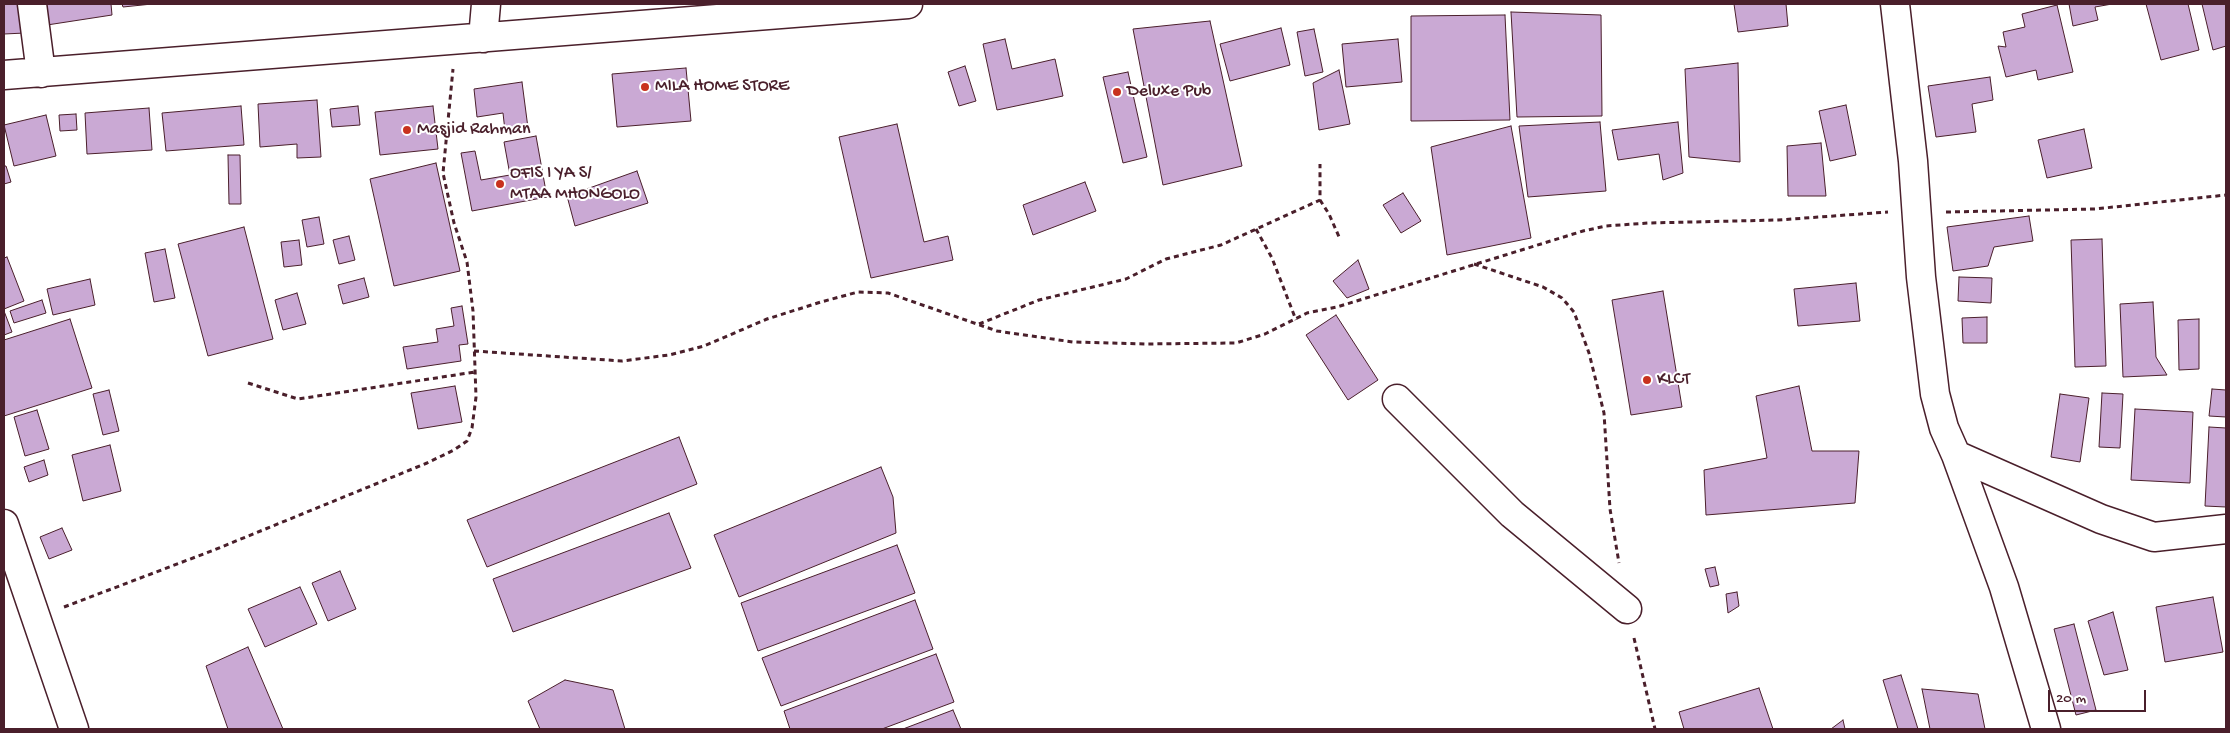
<!DOCTYPE html>
<html>
<head>
<meta charset="utf-8">
<style>
  body { margin:0 }
  #map { position:relative; width:2230px; height:733px; overflow:hidden; background:#fff; font-family:"Gochi Hand",sans-serif }
  canvas { display:block }
  .frame { position:absolute; inset:0; border:5px solid #4a1f2b; pointer-events:none }
  .scale { position:absolute; left:2048px; top:690px; width:98px; height:22px; box-sizing:border-box; border:2px solid #4a1f2b; border-top:0; padding-left:6px; font-size:15px; line-height:18px; white-space:nowrap; color:#4a1f2b; -webkit-text-stroke:4px #fff; paint-order:stroke }
</style>
</head>
<body>
<div id="map">
<canvas width="2230" height="733"></canvas>
<div class="frame"></div>
<div class="scale">20 m</div>
</div>
<script>
const ctx = document.querySelector('canvas').getContext('2d');
ctx.lineJoin = 'round';
function fill(path, color) {
  ctx.fillStyle = color;
  ctx.fill(path, 'evenodd');
}
function toPath(rows) {
  const path = new Path2D();
  for (const r of rows) {
    path.moveTo(r[0], r[1]);
    for (let i = 2; i < r.length; i += 2) path.lineTo(r[i], r[i + 1]);
  }
  return path;
}
function trace(path, color, width, dash) {
  ctx.strokeStyle = color;
  ctx.lineWidth = width;
  ctx.lineCap = dash ? 'butt' : 'round';
  ctx.setLineDash(dash || []);
  ctx.stroke(path);
}
function write(font, color, halo, rows, align = 'center') {
  ctx.font = font + ' "Gochi Hand",sans-serif';
  ctx.lineWidth = 4;
  ctx.setLineDash([]);
  ctx.textBaseline = 'middle';
  ctx.strokeStyle = halo;
  ctx.fillStyle = color;
  for (const [text, x, y, turn = 0] of rows) {
    ctx.save();
    ctx.translate(x, y);
    ctx.rotate((+turn || 0) * Math.PI / 180);
    ctx.textAlign = isNaN(turn) ? turn : align;
    if (halo) ctx.strokeText(text, 0, 0);
    ctx.fillText(text, 0, 0);
    ctx.restore();
  }
}
const building = toPath([
  [4,4,23,4,25,33,4,34,4,4],
  [44,4,111,4,112,15,47,25,44,4],
  [122,4,152,4,123,7,122,4],
  [1734,4,1786,4,1788,26,1738,32,1734,4],
  [2069,4,2112,4,2095,7,2098,20,2073,26,2069,4],
  [2146,4,2188,4,2199,50,2161,60,2146,4],
  [2202,4,2226,4,2226,46,2213,50,2202,4],
  [2057,5,2073,72,2038,80,2036,70,2006,77,1998,46,2006,47,2003,32,2025,27,2022,14,2057,5],
  [1511,12,1601,15,1602,116,1517,117,1511,12],
  [1505,15,1510,120,1411,121,1411,16,1505,15],
  [1210,21,1242,166,1163,185,1133,29,1210,21],
  [1281,28,1290,65,1230,81,1220,44,1281,28],
  [1314,29,1323,72,1305,76,1297,32,1314,29],
  [1005,39,1012,69,1055,59,1063,96,997,110,983,44,1005,39],
  [1398,39,1402,82,1346,87,1342,44,1398,39],
  [1738,63,1740,162,1689,157,1685,69,1738,63],
  [965,66,976,101,959,106,948,72,965,66],
  [686,68,691,121,617,127,612,74,686,68],
  [1339,70,1350,124,1319,130,1313,83,1339,70],
  [1128,72,1147,157,1123,163,1103,77,1128,72],
  [1990,77,1993,100,1972,104,1976,132,1936,137,1928,86,1990,77],
  [522,82,528,128,505,131,503,113,477,117,474,89,522,82],
  [317,100,321,157,297,158,297,144,260,147,258,104,317,100],
  [1846,105,1856,155,1830,161,1819,111,1846,105],
  [241,106,244,145,166,151,162,113,241,106],
  [358,106,360,125,332,127,330,109,358,106],
  [433,106,438,149,380,155,375,112,433,106],
  [149,108,152,150,87,154,85,113,149,108],
  [76,114,77,130,60,131,59,115,76,114],
  [46,115,56,156,14,166,4,125,46,115],
  [1600,122,1606,191,1528,197,1519,126,1600,122],
  [1678,122,1683,173,1663,180,1659,154,1618,160,1612,130,1678,122],
  [897,124,924,242,948,236,953,260,871,278,839,137,897,124],
  [1511,126,1531,238,1447,255,1431,147,1511,126],
  [2084,129,2092,168,2047,178,2038,140,2084,129],
  [536,136,547,197,472,211,461,153,475,151,481,180,510,175,504,142,536,136],
  [1821,143,1826,196,1788,196,1787,146,1821,143],
  [228,155,240,155,241,204,229,204,228,155],
  [436,163,460,271,394,286,370,179,436,163],
  [4,166,6,166,11,182,4,184,4,166],
  [637,171,648,203,575,226,567,196,637,171],
  [1085,182,1096,211,1033,235,1023,205,1085,182],
  [1403,193,1421,221,1401,233,1383,205,1403,193],
  [2029,216,2033,241,1994,247,1988,266,1953,271,1947,227,2029,216],
  [319,217,324,244,307,247,302,220,319,217],
  [244,227,273,339,208,356,178,244,244,227],
  [349,236,355,260,339,264,333,240,349,236],
  [2102,239,2106,366,2075,367,2071,240,2102,239],
  [299,240,302,265,284,267,281,242,299,240],
  [165,249,175,298,154,302,145,253,165,249],
  [7,257,24,301,4,309,4,258,7,257],
  [1358,260,1369,289,1347,298,1333,281,1358,260],
  [1959,277,1992,278,1991,303,1958,301,1959,277],
  [364,278,369,297,343,304,338,285,364,278],
  [90,279,95,305,53,315,47,289,90,279],
  [1856,283,1860,321,1798,326,1794,289,1856,283],
  [1663,291,1682,407,1631,415,1612,300,1663,291],
  [297,293,306,324,283,330,275,300,297,293],
  [42,300,46,313,14,323,10,311,42,300],
  [2153,302,2156,357,2167,375,2123,377,2120,304,2153,302],
  [462,306,468,344,459,345,461,361,407,369,403,347,438,342,436,329,454,326,451,308,462,306],
  [4,311,12,332,4,335,4,311],
  [1336,315,1378,380,1348,400,1306,335,1336,315],
  [1987,317,1987,343,1963,343,1962,318,1987,317],
  [70,319,92,388,4,416,4,340,70,319],
  [2199,319,2199,369,2179,370,2178,320,2199,319],
  [455,386,462,422,418,429,411,393,455,386],
  [1799,386,1812,451,1859,451,1855,503,1706,515,1704,470,1767,458,1756,396,1799,386],
  [2212,389,2226,390,2226,417,2209,416,2212,389],
  [109,390,119,431,103,435,93,394,109,390],
  [2102,393,2123,394,2120,448,2099,447,2102,393],
  [2060,394,2089,398,2080,462,2051,457,2060,394],
  [2135,409,2193,412,2190,483,2131,480,2135,409],
  [37,410,49,449,25,456,14,417,37,410],
  [2209,427,2226,428,2226,507,2205,506,2209,427],
  [679,437,697,484,487,567,467,520,679,437],
  [110,445,121,491,83,501,72,455,110,445],
  [44,460,48,475,29,482,24,467,44,460],
  [881,467,893,497,896,533,739,597,714,535,881,467],
  [669,513,691,568,513,632,493,579,669,513],
  [62,528,72,550,49,559,40,537,62,528],
  [897,545,915,593,758,651,741,603,897,545],
  [1715,567,1719,585,1710,587,1705,569,1715,567],
  [340,571,356,609,328,621,312,583,340,571],
  [300,587,317,624,265,647,248,609,300,587],
  [1737,592,1739,606,1728,613,1726,594,1737,592],
  [2213,597,2223,652,2165,662,2156,607,2213,597],
  [915,600,933,649,781,706,762,658,915,600],
  [2113,612,2128,670,2104,675,2088,621,2113,612],
  [2074,624,2096,710,2076,715,2054,629,2074,624],
  [248,647,283,729,228,729,206,666,248,647],
  [936,654,954,702,882,729,790,729,784,711,936,654],
  [1901,675,1918,729,1898,729,1883,680,1901,675],
  [565,680,613,690,625,729,540,729,528,701,565,680],
  [1759,688,1773,729,1684,729,1679,712,1759,688],
  [1922,689,1978,694,1985,729,1930,729,1922,689],
  [953,710,961,729,903,729,953,710],
  [1843,720,1845,729,1831,729,1843,720]
]);
fill(building, '#caa9d4');
trace(building, '#4a1f2b', 1);
const minor = toPath([
  [32,4,41,73],
  [1895,4,1913,161,1921,277,1935,394,1944,428,1956,455,2004,587,2046,729],
  [483,38,486,4],
  [4,75,908,4],
  [1397,399,1512,514,1627,609],
  [1956,455,2101,519,2154,537,2226,529],
  [4,524,74,729]
]);
trace(minor, '#4a1f2b', 31);
trace(toPath([
  [1320,200,1329,214,1340,239],
  [1946,212,2095,209,2226,195],
  [1256,229,1272,258,1296,320],
  [1474,264,1543,287,1562,298,1574,312,1589,353,1604,413,1610,509,1619,563],
  [979,324,1039,300,1126,279,1166,259,1221,245,1320,200,1320,164],
  [474,351,622,361,669,355,704,346,767,319,821,302,858,292,888,293,997,331,1073,342,1146,344,1236,343,1265,334,1307,313,1337,307,1583,231,1606,226,1649,223,1778,220,1888,212],
  [248,383,298,399,475,372],
  [64,607,214,550,427,463,454,450,467,441,472,428,476,397,473,311,467,262,454,223,443,173,453,69],
  [1634,638,1655,729]
]), '#4a1f2b', 3, [5, 4]);
trace(minor, '#fff', 28);
for (const [x, y, r, color] of [
  [645,87,5,"#c8321e"],
  [1117,92,5,"#c8321e"],
  [407,130,5,"#c8321e"],
  [500,184,5,"#c8321e"],
  [1647,380,5,"#c8321e"]
]) {
  const dot = new Path2D();
  dot.arc(x, y, r, 0, 2 * Math.PI);
  ctx.fillStyle = color;
  ctx.fill(dot);
  trace(dot, '#fff', 2);
}
write('18px', '#4a1f2b', '#fff', [
  ["MILA HOME STORE",655,87],
  ["Deluxe Pub",1127,92],
  ["Masjid Rahman",417,130],
  ["OFIS I YA S/",510,174],
  ["MTAA MHONGOLO",510,195],
  ["KLCT",1657,380]
], 'left');
</script>
</body>
</html>
